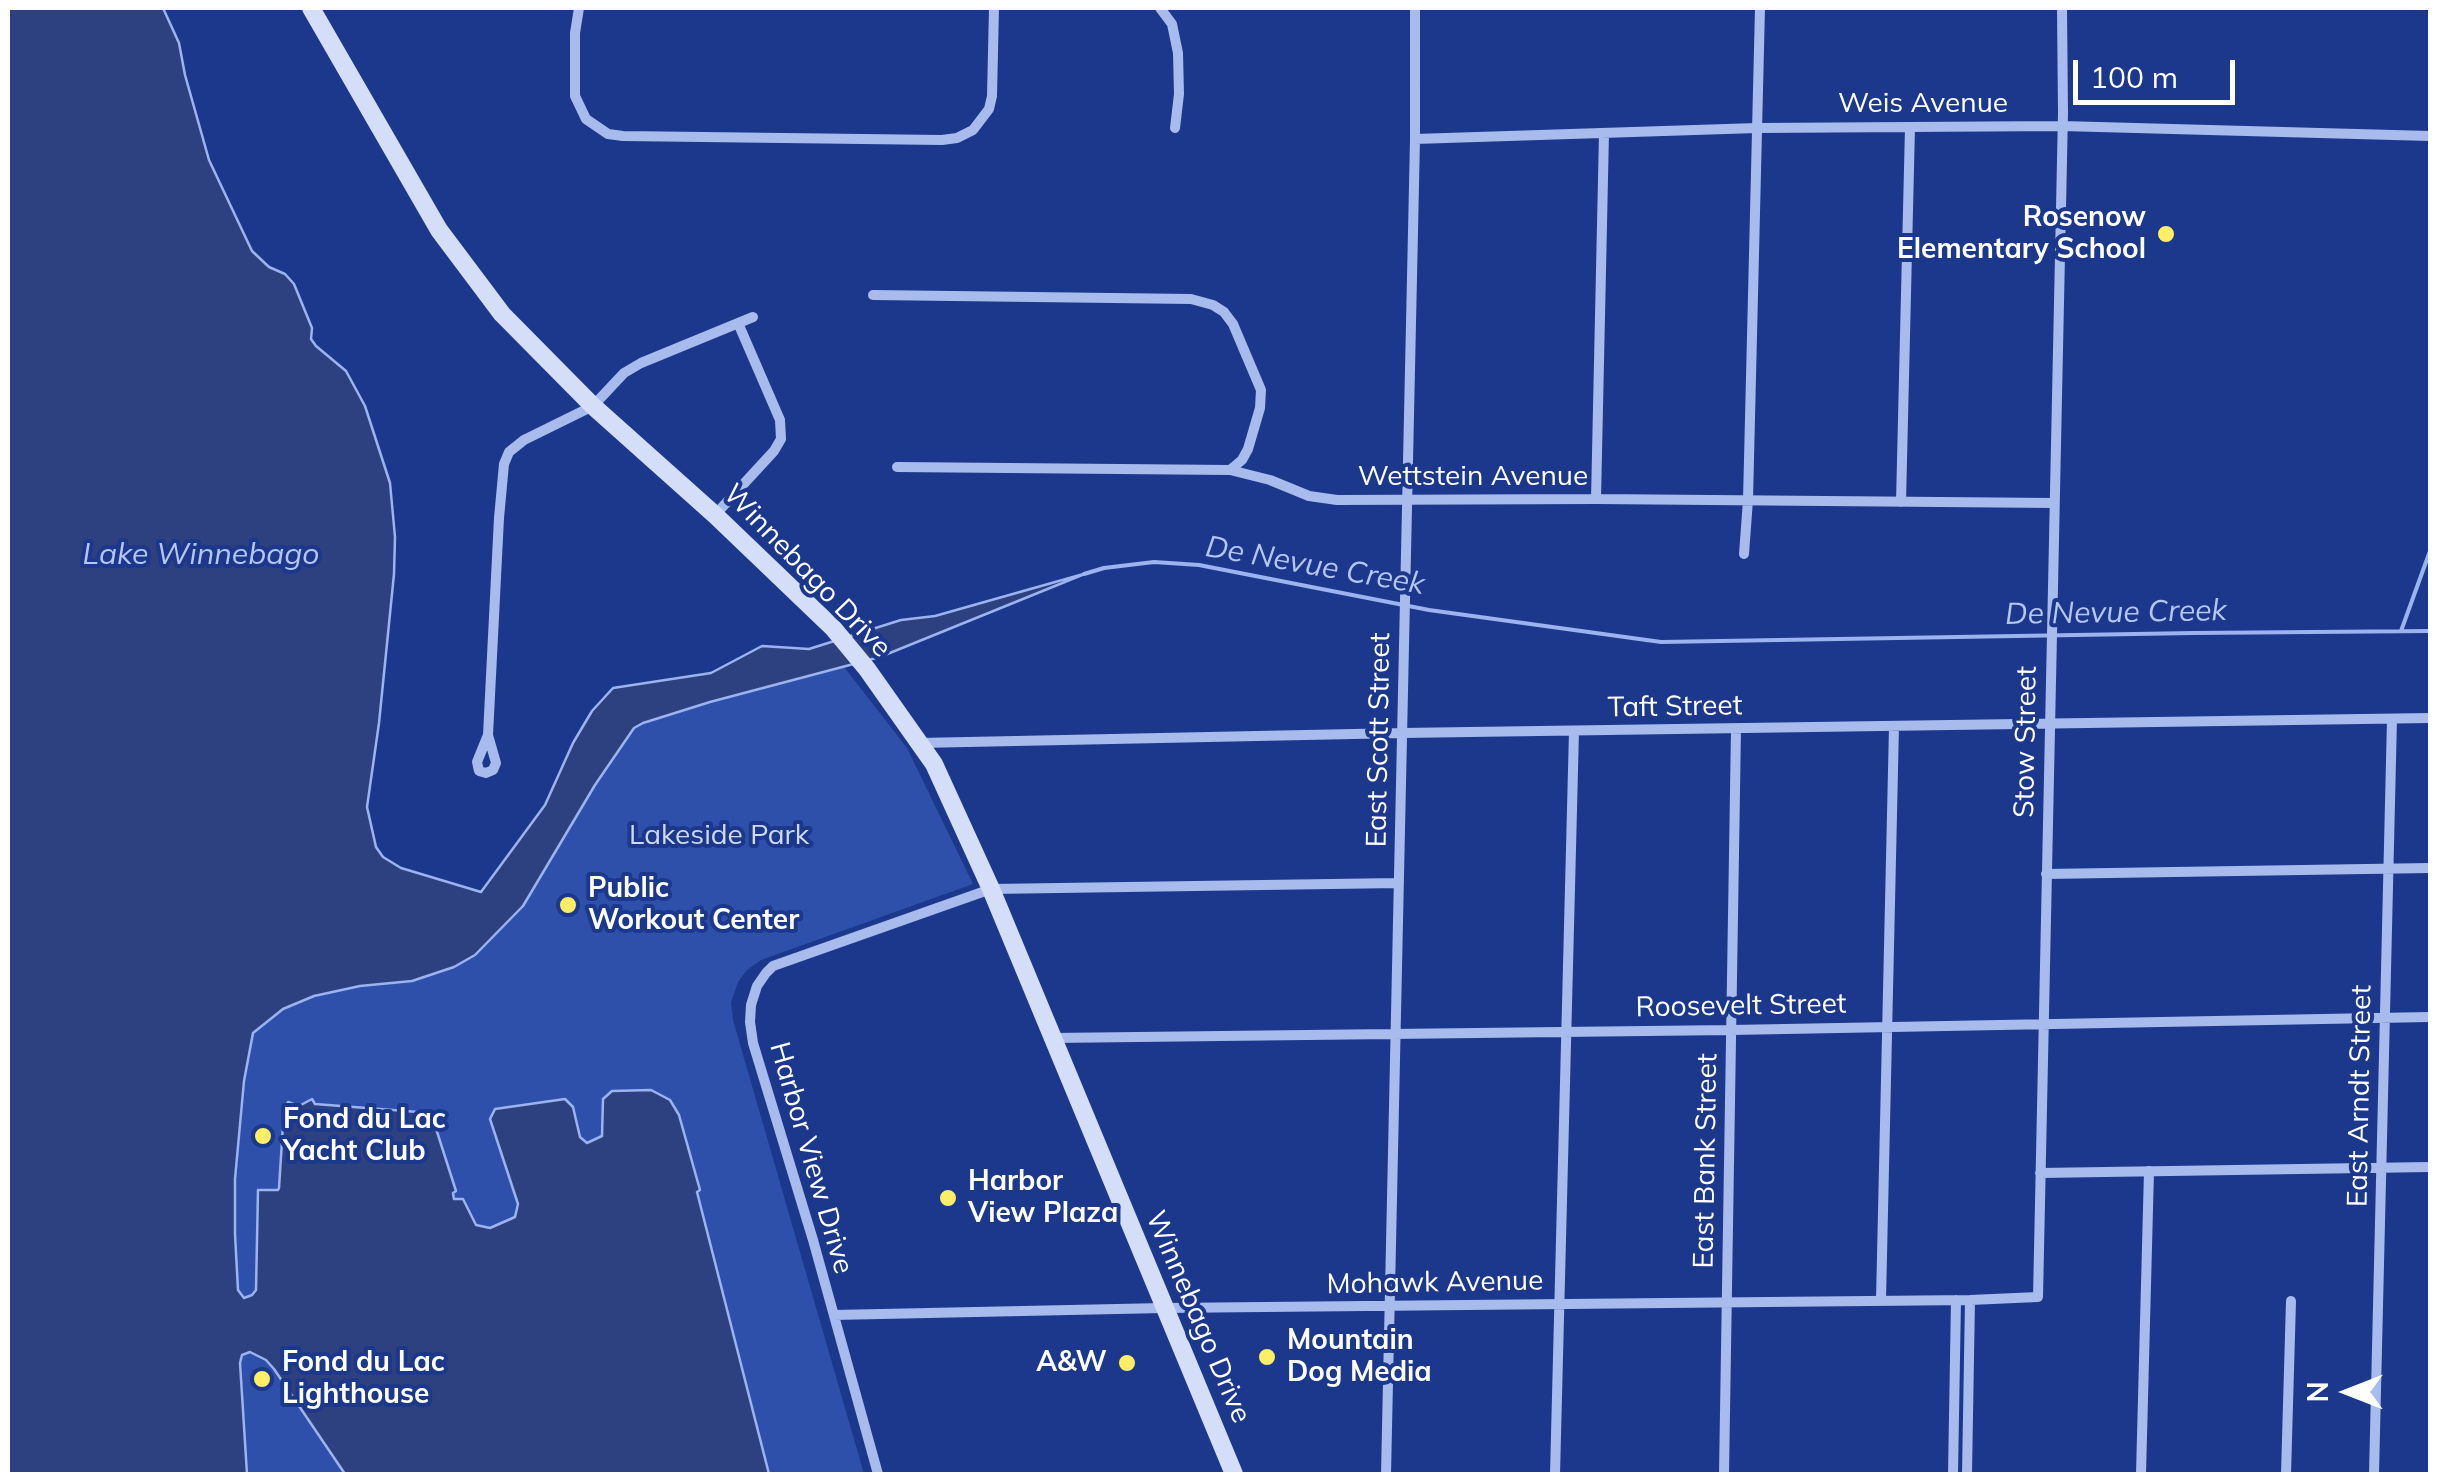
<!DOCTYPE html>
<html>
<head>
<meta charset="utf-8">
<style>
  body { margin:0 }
  #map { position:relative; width:2438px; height:1482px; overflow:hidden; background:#1c388c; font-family:Mulish,sans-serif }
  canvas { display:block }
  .frame { position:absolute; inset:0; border:10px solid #fff; pointer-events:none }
  .north { position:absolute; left:2298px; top:1342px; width:100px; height:100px; -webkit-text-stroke:8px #1c388c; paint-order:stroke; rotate:270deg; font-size:28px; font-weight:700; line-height:40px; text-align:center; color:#fff }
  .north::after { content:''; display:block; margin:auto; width:35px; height:45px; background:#fff; clip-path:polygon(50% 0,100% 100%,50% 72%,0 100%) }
  .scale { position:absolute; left:2073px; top:60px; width:162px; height:45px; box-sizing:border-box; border:5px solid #fff; border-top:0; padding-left:12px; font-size:30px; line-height:35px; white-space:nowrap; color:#fff; -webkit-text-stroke:8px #1c388c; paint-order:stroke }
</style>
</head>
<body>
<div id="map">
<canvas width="2438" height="1482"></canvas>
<div class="frame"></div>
<div class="north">N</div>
<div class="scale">100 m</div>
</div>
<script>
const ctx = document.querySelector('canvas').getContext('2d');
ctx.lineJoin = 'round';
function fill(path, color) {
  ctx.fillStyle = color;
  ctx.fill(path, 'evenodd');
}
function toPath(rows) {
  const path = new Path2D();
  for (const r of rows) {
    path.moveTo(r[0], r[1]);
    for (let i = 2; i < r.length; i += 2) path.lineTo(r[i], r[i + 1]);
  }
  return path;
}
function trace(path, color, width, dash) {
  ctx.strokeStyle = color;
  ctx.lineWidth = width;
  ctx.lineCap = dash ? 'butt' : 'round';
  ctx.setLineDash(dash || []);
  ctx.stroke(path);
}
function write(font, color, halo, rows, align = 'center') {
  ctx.font = font + ' Mulish,sans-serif';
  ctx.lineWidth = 8;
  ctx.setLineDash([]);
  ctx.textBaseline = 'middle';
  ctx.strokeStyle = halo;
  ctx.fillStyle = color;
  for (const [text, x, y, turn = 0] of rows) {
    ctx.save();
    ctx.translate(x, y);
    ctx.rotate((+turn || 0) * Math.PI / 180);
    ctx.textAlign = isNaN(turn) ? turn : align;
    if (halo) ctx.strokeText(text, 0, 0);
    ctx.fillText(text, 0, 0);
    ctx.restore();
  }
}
fill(toPath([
  [844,667,907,748,973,884,761,960,747,970,738,982,731,1002,733,1020,864,1474,769,1474,697,1192,603,1136,587,1143,580,1137,573,1108,490,1119,518,1204,515,1217,490,1228,476,1225,458,1200,454,1199,431,1113,315,1104,299,1106,288,1102,284,1109,279,1188,278,1190,260,1190,256,1290,252,1295,244,1298,238,1290,235,1234,235,1179,244,1081,253,1032,283,1009,314,996,475,955,523,906,595,785,634,728,643,723,710,702],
  [250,1352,266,1360,274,1368,345,1474,247,1474,240,1363,242,1355]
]), '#2f50aa');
const water = toPath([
  [8,8,163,8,179,43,185,75,209,160,252,251,269,267,285,274,294,284,312,328,311,339,316,346,346,371,365,406,390,483,395,537,394,574,379,723,367,807,376,847,383,857,401,868,481,892,545,805,573,743,592,711,613,688,711,673,762,646,809,649,901,620,935,616,1087,573,880,657,710,702,643,723,634,728,595,785,523,906,475,955,454,967,412,981,360,986,314,996,283,1009,253,1033,244,1081,235,1179,235,1234,238,1290,244,1298,252,1295,256,1290,258,1190,278,1190,279,1188,284,1109,288,1102,299,1106,312,1099,315,1104,431,1113,456,1191,453,1193,454,1199,463,1199,476,1225,490,1228,515,1217,518,1204,490,1119,495,1109,565,1099,573,1107,580,1137,587,1143,602,1136,603,1099,612,1091,651,1090,670,1100,679,1115,700,1190,697,1192,769,1474,345,1474,274,1369,266,1360,250,1352,242,1355,240,1363,247,1474,8,1474,8,8]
]);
fill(water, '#2d4180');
trace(water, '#9bb3ef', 2.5);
trace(toPath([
  [1084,574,1104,568,1154,562,1199,565,1429,610,1661,642,2194,633,2430,631],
  [2401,631,2430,551]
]), '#9bb3ef', 4);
trace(toPath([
  [579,8,575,33,575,96,586,119,608,134,623,136,942,140,957,138,973,130,989,109,992,96,994,8],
  [1160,8,1172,24,1178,53,1179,94,1175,128],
  [1415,139,1757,128,2062,126,2430,136],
  [873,295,1191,299,1213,305,1224,312,1233,324,1261,390,1260,408,1248,449,1242,460,1230,470],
  [897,467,1230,470,1270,480,1309,496,1337,500,1596,499,2054,503],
  [1596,499,1604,133],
  [1901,502,1910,127],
  [715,515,774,451,781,439,780,420,738,323],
  [1744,554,1748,500,1760,8],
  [488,735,477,762,479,771,486,773,493,770,496,763,488,735,499,518,504,464,509,452,524,440,593,406,624,373,641,363,753,317],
  [919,743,1402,733,2430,718],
  [2046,874,2430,868],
  [1052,1038,1731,1030,2430,1017],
  [2040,1173,2430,1167],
  [1881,1300,1894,726],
  [834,1315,1164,1308,1970,1300,2038,1297,2063,113,2062,8],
  [878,1474,813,1240,753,1043,750,1022,751,1005,757,986,766,973,773,966,991,889,1399,883],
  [1386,1474,1415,139,1415,8],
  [1555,1474,1574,731],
  [1724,1474,1736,729],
  [1953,1474,1956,1300],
  [1967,1474,1970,1300],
  [2141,1474,2149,1171],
  [2286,1474,2291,1301],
  [2374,1474,2392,719]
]), '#a8bbed', 10);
trace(toPath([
  [311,8,439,230,502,314,593,406,715,515,833,628,867,669,934,764,991,889,1234,1474]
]), '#d5def9', 18);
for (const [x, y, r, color] of [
  [2166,234,10,"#fdee66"],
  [568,905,10,"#fdee66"],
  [263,1136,10,"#fdee66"],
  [948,1198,10,"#fdee66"],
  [1267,1357,10,"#fdee66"],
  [1127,1363,10,"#fdee66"],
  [262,1379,10,"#fdee66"]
]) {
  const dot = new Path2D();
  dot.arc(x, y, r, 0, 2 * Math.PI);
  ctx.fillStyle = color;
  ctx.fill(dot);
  trace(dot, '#1c388c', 4);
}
write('28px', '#fff', '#1c388c', [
  ["Weis Avenue",1923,104],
  ["Wettstein Avenue",1473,477],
  ["Winnebago Drive",807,571,46],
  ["Taft Street",1675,707,-1],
  ["East Scott Street",1379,740,-89],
  ["Stow Street",2026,742,-89],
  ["Roosevelt Street",1741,1006,-1],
  ["East Arndt Street",2360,1096,-89],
  ["Harbor View Drive",811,1158,74],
  ["East Bank Street",1706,1161,-89],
  ["Mohawk Avenue",1435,1283,-1],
  ["Winnebago Drive",1198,1317,67]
]);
write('bold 28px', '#fff', '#1c388c', [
  ["Rosenow",2146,218,"right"],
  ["Elementary School",2146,250,"right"],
  ["Public",588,889],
  ["Workout Center",588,921],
  ["Fond du Lac",283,1120],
  ["Yacht Club",283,1152],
  ["Harbor",968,1182],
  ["View Plaza",968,1214],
  ["Mountain",1287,1341],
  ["Dog Media",1287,1373],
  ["Fond du Lac",282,1363],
  ["Lighthouse",282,1395],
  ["A&W",1107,1363,"right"]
], 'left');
write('28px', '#cedaf9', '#1c388c', [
  ["Lakeside Park",719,836]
]);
write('italic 30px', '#b4c6f4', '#1c388c', [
  ["Lake Winnebago",201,555],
  ["De Nevue Creek",1315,566,10],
  ["De Nevue Creek",2116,613,-1]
]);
</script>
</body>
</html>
